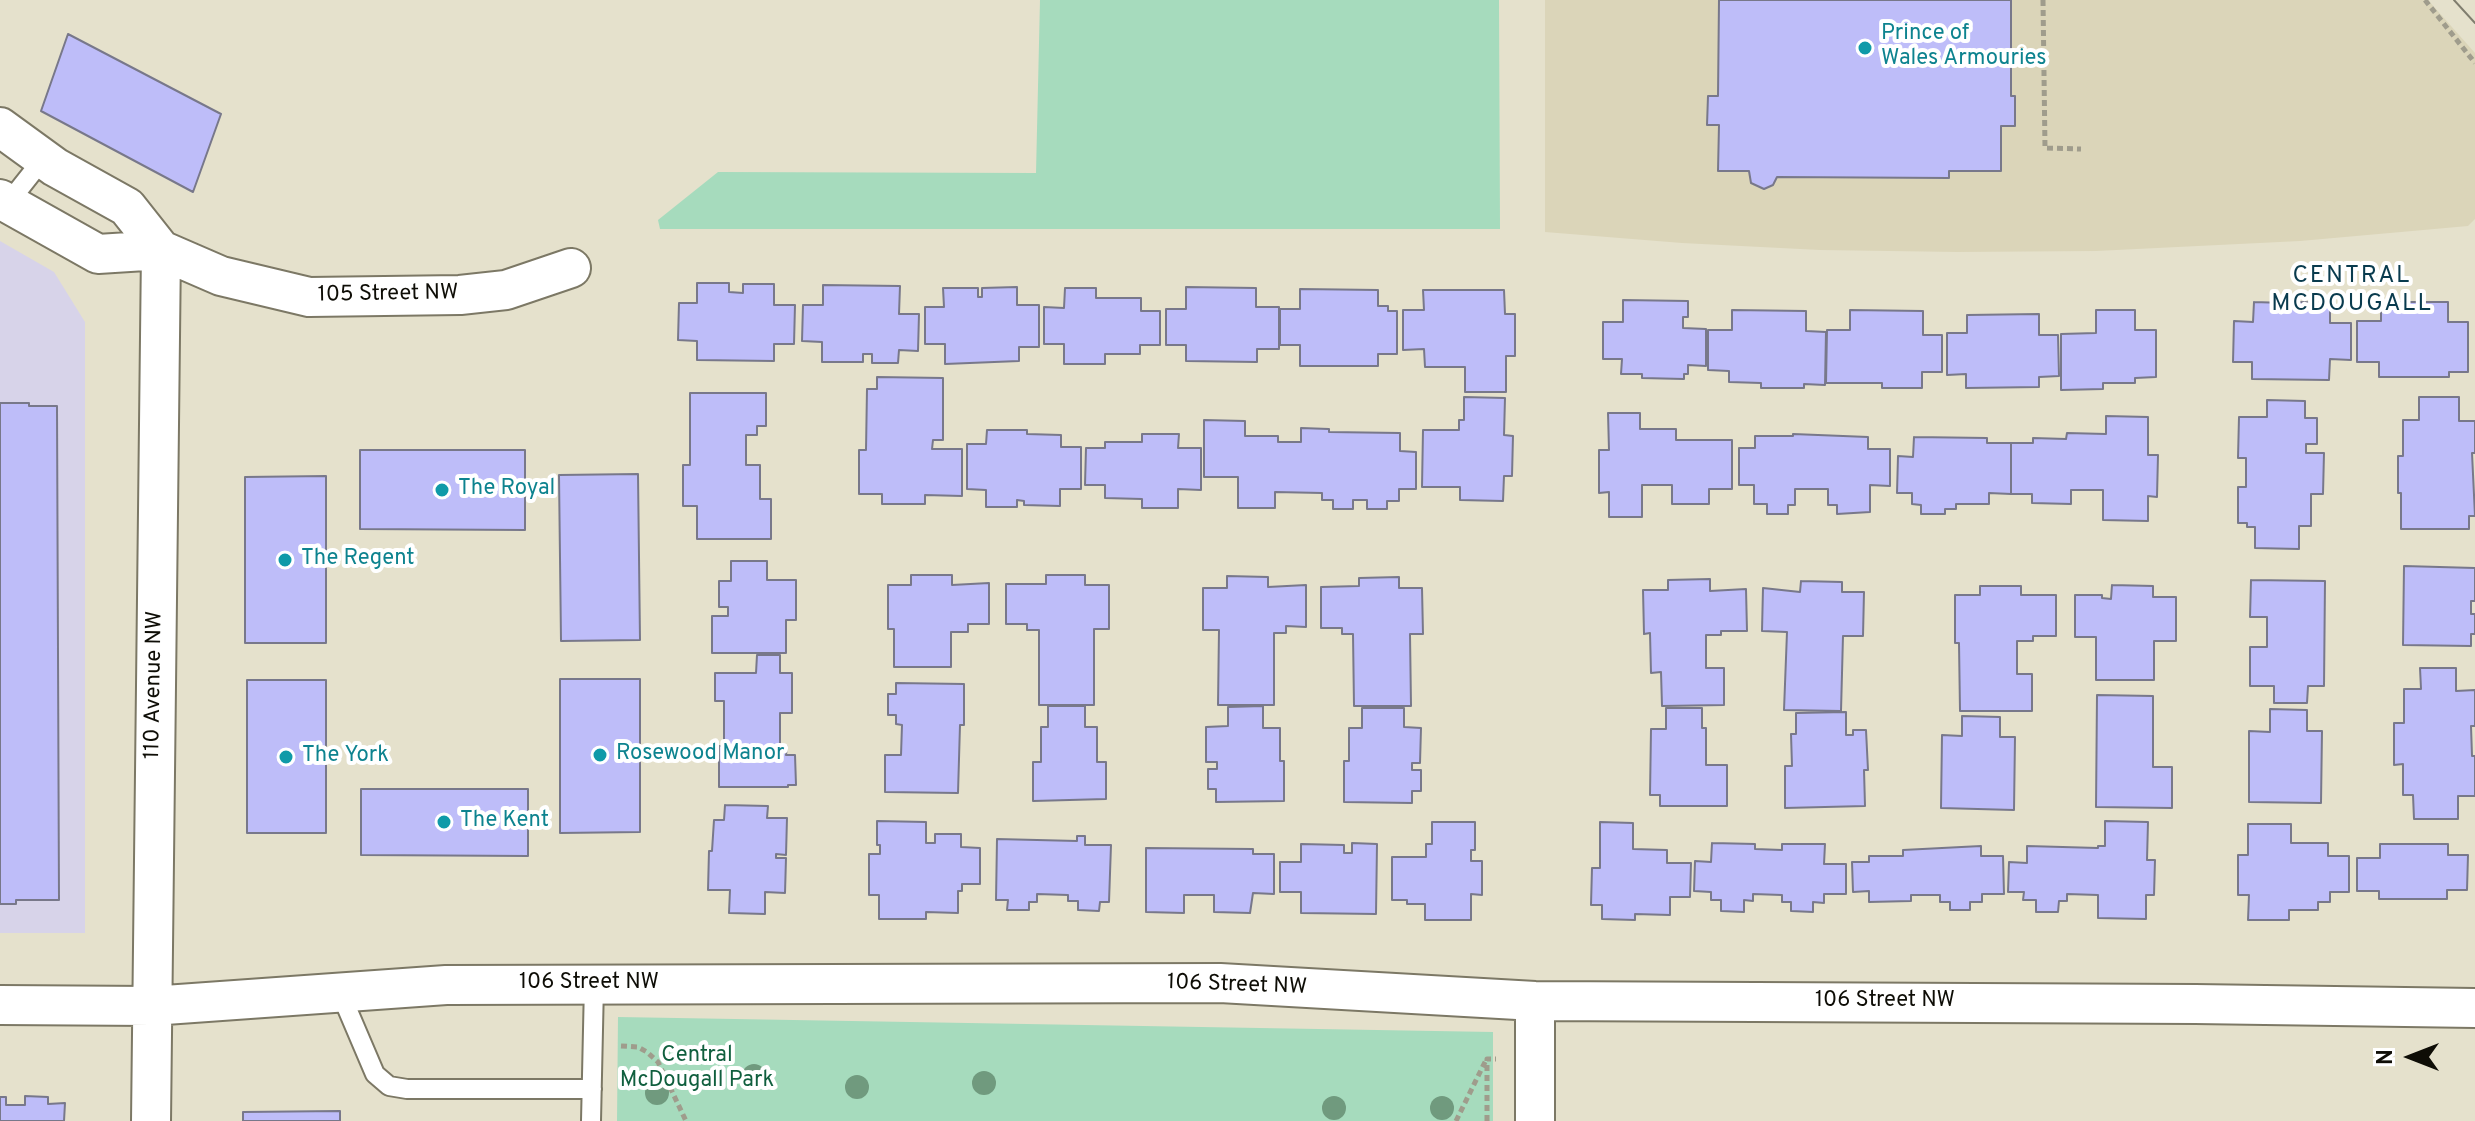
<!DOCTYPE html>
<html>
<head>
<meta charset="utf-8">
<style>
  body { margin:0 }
  #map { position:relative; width:2475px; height:1121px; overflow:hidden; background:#e5e1cc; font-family:Overpass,sans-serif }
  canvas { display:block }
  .north { position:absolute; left:2371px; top:1017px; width:80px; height:80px; -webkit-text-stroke:6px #fff; paint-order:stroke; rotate:270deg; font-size:22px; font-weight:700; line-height:32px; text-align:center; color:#0e0d06 }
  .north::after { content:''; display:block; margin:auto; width:28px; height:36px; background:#0e0d06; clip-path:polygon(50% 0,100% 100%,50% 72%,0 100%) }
</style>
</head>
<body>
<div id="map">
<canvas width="2475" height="1121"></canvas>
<div class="north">N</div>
</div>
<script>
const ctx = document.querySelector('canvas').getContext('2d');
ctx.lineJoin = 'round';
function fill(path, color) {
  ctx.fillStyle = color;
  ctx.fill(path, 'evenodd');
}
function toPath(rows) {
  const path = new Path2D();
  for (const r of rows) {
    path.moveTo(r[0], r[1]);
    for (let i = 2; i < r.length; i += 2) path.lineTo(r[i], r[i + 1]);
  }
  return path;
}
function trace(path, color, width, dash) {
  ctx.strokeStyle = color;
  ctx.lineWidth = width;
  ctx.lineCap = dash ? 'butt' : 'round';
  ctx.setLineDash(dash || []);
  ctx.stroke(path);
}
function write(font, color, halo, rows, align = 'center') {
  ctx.font = font + ' Overpass,sans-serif';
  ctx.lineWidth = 8;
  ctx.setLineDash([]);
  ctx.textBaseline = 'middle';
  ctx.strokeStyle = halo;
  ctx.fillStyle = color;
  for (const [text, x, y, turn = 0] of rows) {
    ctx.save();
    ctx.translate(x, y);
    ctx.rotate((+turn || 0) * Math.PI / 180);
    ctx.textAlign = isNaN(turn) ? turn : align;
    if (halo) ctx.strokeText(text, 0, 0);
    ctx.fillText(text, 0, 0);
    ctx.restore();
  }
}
fill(toPath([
  [0,241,54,272,85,322,85,933,0,933]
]), '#d7d3e9');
fill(toPath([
  [1545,0,2428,0,2475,53,2475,219,2468,226,2401,232,2300,241,2096,251,1958,252,1820,250,1682,243,1545,232]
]), '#dbd5b9');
fill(toPath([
  [1040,0,1499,0,1500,229,660,229,658,220,718,172,1036,173],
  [618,1017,1493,1032,1493,1121,617,1121]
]), '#a6dbbd');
const building = toPath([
  [1719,0,2011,0,2011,96,2015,96,2015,126,2001,126,2001,171,1949,171,1949,178,1777,177,1773,185,1764,189,1751,183,1749,171,1718,171,1719,125,1707,125,1708,96,1718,96,1719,0],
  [68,34,221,114,193,192,41,111,68,34],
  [697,283,729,283,729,292,743,293,743,284,774,284,774,305,795,305,794,344,774,344,774,361,697,360,697,341,678,340,679,303,697,303,697,283],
  [823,285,900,286,899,314,919,314,918,351,899,350,898,363,872,363,872,354,863,354,863,362,822,362,822,342,802,341,803,305,823,305,823,285],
  [1017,287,1017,305,1039,305,1039,347,1019,347,1019,361,945,364,945,344,925,344,925,307,944,307,943,288,978,288,978,297,982,297,982,288,1017,287],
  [1186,287,1256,288,1256,307,1279,307,1279,349,1257,349,1257,362,1186,361,1186,345,1166,345,1166,309,1186,309,1186,287],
  [1065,288,1096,288,1096,298,1141,298,1141,311,1160,311,1160,345,1140,345,1140,354,1105,354,1105,364,1064,364,1064,344,1044,344,1044,307,1064,308,1065,288],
  [1300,289,1378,290,1378,306,1388,306,1388,311,1397,311,1397,354,1378,354,1378,366,1300,366,1300,345,1280,345,1280,309,1300,309,1300,289],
  [1423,290,1504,290,1505,314,1515,314,1515,356,1506,356,1506,392,1465,392,1465,367,1425,367,1424,349,1403,350,1403,310,1424,310,1423,290],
  [1623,300,1688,301,1688,317,1683,317,1683,328,1706,329,1706,366,1688,365,1688,374,1684,374,1684,379,1642,378,1642,374,1621,374,1622,359,1603,359,1603,322,1623,322,1623,300],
  [2254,302,2285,303,2285,308,2299,308,2299,302,2330,303,2330,323,2351,323,2351,360,2330,359,2329,380,2252,379,2252,362,2233,362,2234,321,2253,322,2254,302],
  [2381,302,2448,302,2448,322,2468,322,2468,372,2449,372,2449,377,2379,377,2379,362,2357,362,2357,321,2381,321,2381,302],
  [1732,310,1806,311,1806,331,1826,332,1825,385,1804,384,1804,388,1761,388,1761,383,1729,382,1729,371,1708,370,1708,330,1732,330,1732,310],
  [1850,310,1923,311,1923,335,1942,335,1942,372,1922,372,1922,388,1882,388,1882,383,1826,383,1827,330,1850,330,1850,310],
  [2096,310,2135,310,2135,330,2156,330,2156,377,2135,378,2135,383,2103,383,2103,389,2061,390,2061,334,2096,333,2096,310],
  [2039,314,2039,335,2058,335,2059,376,2039,377,2039,387,1966,388,1966,374,1947,375,1947,333,1967,333,1967,315,2039,314],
  [877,377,943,378,943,440,933,440,932,449,962,449,962,496,925,495,925,504,882,504,882,494,859,494,859,450,866,450,867,389,877,389,877,377],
  [690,393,766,393,766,426,757,426,757,435,746,435,746,465,760,465,760,499,771,499,771,539,697,539,697,506,683,506,683,465,690,465,690,393],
  [1464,397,1505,398,1504,435,1513,436,1512,476,1504,476,1503,501,1460,500,1460,487,1422,487,1423,430,1459,430,1459,420,1464,420,1464,397],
  [2419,397,2459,397,2459,421,2475,421,2475,453,2472,453,2475,516,2469,516,2469,529,2401,529,2401,493,2398,493,2398,456,2403,456,2403,420,2419,420,2419,397],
  [2267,400,2305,401,2305,418,2317,418,2317,444,2306,444,2306,453,2324,453,2323,494,2311,494,2311,526,2299,526,2299,549,2255,548,2255,527,2247,527,2247,523,2238,523,2238,487,2246,487,2246,458,2238,458,2239,417,2267,417,2267,400],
  [0,403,29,403,29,406,57,406,59,900,16,900,16,904,0,904,0,403],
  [1608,413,1640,413,1640,429,1676,429,1676,440,1732,440,1732,489,1709,489,1709,504,1672,504,1672,485,1642,485,1642,517,1609,517,1609,492,1599,493,1599,450,1609,450,1608,413],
  [2106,416,2148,417,2148,455,2158,455,2157,497,2148,496,2148,521,2103,520,2103,490,2071,490,2071,504,2032,503,2032,494,2011,494,2011,443,2033,443,2033,438,2066,439,2067,433,2106,434,2106,416],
  [1204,420,1245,421,1245,436,1278,436,1278,442,1301,442,1301,428,1329,429,1329,432,1400,433,1400,451,1416,452,1416,489,1399,489,1399,501,1387,501,1387,509,1367,509,1367,500,1353,500,1353,509,1333,509,1333,500,1322,500,1322,493,1275,492,1275,508,1238,508,1238,477,1204,477,1204,420],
  [987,430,1027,430,1027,434,1061,435,1061,447,1081,447,1081,489,1060,489,1060,506,1024,505,1024,501,1017,500,1017,507,986,507,986,490,967,489,967,444,986,444,987,430],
  [1142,434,1179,434,1178,448,1201,448,1201,490,1178,489,1178,508,1142,508,1142,499,1105,498,1105,485,1085,485,1086,448,1105,448,1105,442,1142,442,1142,434],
  [1793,434,1868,437,1868,449,1890,449,1890,486,1870,485,1870,512,1837,514,1837,505,1828,505,1828,489,1795,489,1795,505,1788,505,1788,514,1767,514,1767,504,1754,504,1754,485,1739,485,1739,448,1755,448,1755,436,1793,436,1793,434],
  [1914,437,1987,438,1987,443,2011,443,2011,494,1989,493,1989,504,1956,504,1956,509,1945,509,1945,514,1921,514,1921,505,1912,504,1912,493,1897,493,1898,456,1913,457,1914,437],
  [360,450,525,450,525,530,360,529,360,450],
  [638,474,640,640,561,641,559,475,638,474],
  [326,476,326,643,245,643,245,477,326,476],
  [731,561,767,561,767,580,796,580,796,620,786,620,786,653,712,653,712,616,728,616,728,607,719,607,719,581,731,581,731,561],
  [2404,566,2475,568,2475,601,2471,601,2471,614,2475,614,2475,634,2471,634,2471,646,2403,645,2404,566],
  [911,575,952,575,952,585,989,583,989,624,968,624,968,632,951,632,951,667,894,667,894,629,888,629,888,585,911,585,911,575],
  [1046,575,1085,575,1085,585,1109,585,1109,629,1094,629,1094,705,1039,705,1039,630,1027,630,1027,624,1006,624,1006,584,1046,584,1046,575],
  [1227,576,1268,577,1268,587,1306,585,1306,627,1286,626,1286,633,1274,633,1274,705,1218,705,1219,630,1203,630,1203,588,1227,588,1227,576],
  [1399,577,1399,588,1422,588,1423,634,1410,634,1411,706,1354,706,1353,634,1342,634,1342,628,1321,628,1321,587,1359,586,1359,578,1399,577],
  [1710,579,1710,591,1746,589,1747,631,1721,631,1721,635,1706,635,1706,668,1724,668,1724,705,1662,706,1661,672,1651,673,1650,633,1644,634,1643,590,1668,590,1668,580,1710,579],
  [2251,580,2325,581,2324,686,2308,686,2307,703,2274,703,2274,686,2250,686,2250,647,2267,647,2267,617,2250,617,2251,580],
  [1801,581,1842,582,1842,592,1864,592,1863,636,1843,636,1841,711,1784,710,1787,632,1762,631,1763,588,1800,592,1801,581],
  [2112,585,2153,586,2153,597,2176,597,2176,641,2154,641,2154,680,2096,680,2096,637,2075,637,2075,595,2102,595,2102,598,2111,599,2112,585],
  [1980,586,2021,586,2021,595,2056,595,2056,636,2033,636,2033,641,2017,641,2017,674,2032,674,2032,711,1960,711,1959,643,1955,643,1955,595,1980,595,1980,586],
  [757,655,780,655,780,673,792,673,792,713,780,713,780,746,787,746,786,755,795,755,796,785,788,785,788,787,719,787,719,746,724,746,724,701,715,701,715,673,756,673,757,655],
  [2420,668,2456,668,2456,691,2475,690,2475,726,2471,726,2472,756,2475,756,2475,796,2458,796,2458,819,2414,819,2413,795,2403,795,2403,764,2394,765,2394,723,2404,723,2404,689,2421,689,2420,668],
  [560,679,640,679,640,832,560,833,560,679],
  [247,680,326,680,326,833,247,833,247,680],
  [896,683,964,684,964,725,960,725,958,793,885,792,885,755,901,755,902,725,896,724,896,715,888,715,888,694,896,694,896,683],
  [2097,695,2153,696,2153,767,2172,767,2172,808,2096,807,2097,695],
  [1048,706,1085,706,1085,727,1097,727,1097,762,1106,762,1106,799,1033,801,1033,762,1041,762,1041,727,1048,727,1048,706],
  [1263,706,1263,728,1280,728,1280,761,1284,761,1284,801,1216,802,1216,789,1208,789,1208,769,1217,769,1217,762,1206,762,1206,727,1228,726,1228,707,1263,706],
  [1362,708,1404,708,1404,727,1421,728,1420,763,1412,763,1412,770,1421,770,1421,791,1412,791,1412,803,1344,802,1344,761,1349,761,1349,728,1362,728,1362,708],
  [1666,708,1702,708,1702,728,1706,728,1706,765,1727,765,1727,806,1660,806,1660,795,1650,795,1651,729,1666,729,1666,708],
  [2270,709,2307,710,2307,731,2322,731,2321,803,2249,802,2249,731,2270,732,2270,709],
  [1846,712,1846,735,1853,735,1853,730,1866,730,1868,770,1864,770,1865,806,1785,808,1785,766,1792,766,1791,734,1796,734,1796,713,1846,712],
  [1962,716,2000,717,2000,737,2015,737,2014,810,1941,808,1942,735,1962,736,1962,716],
  [361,789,528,789,528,856,361,855,361,789],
  [725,805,768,806,767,818,787,818,786,855,776,854,776,858,786,858,785,893,765,892,765,914,729,913,730,890,708,890,709,851,712,851,714,820,724,820,725,805],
  [877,821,926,822,926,843,935,843,935,834,961,834,961,847,980,848,980,884,962,884,962,891,958,891,958,913,926,912,926,919,879,919,879,895,869,895,869,854,880,854,880,845,877,845,877,821],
  [2105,821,2148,822,2147,860,2155,860,2154,895,2146,895,2146,919,2098,918,2098,895,2067,894,2067,901,2059,901,2058,912,2036,912,2036,900,2023,900,2024,892,2008,892,2009,862,2027,863,2027,846,2098,848,2098,846,2105,846,2105,821],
  [1432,822,1475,822,1475,850,1471,850,1471,861,1482,861,1482,895,1471,894,1471,920,1425,920,1425,904,1407,904,1407,900,1392,900,1392,857,1426,857,1426,844,1432,844,1432,822],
  [1600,822,1633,823,1633,849,1667,850,1667,863,1691,863,1690,897,1670,897,1670,915,1635,914,1635,920,1602,919,1602,905,1591,905,1592,868,1600,868,1600,822],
  [2248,824,2291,824,2291,843,2328,843,2328,856,2349,856,2349,892,2330,892,2330,902,2318,902,2318,910,2289,910,2289,920,2248,920,2249,895,2238,895,2238,855,2248,855,2248,824],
  [1077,836,1085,836,1085,845,1111,845,1109,902,1100,902,1099,911,1078,910,1078,901,1068,901,1068,895,1037,894,1037,902,1029,902,1029,910,1007,910,1008,900,996,900,997,839,1077,841,1077,836],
  [1352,843,1377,844,1376,914,1301,913,1301,892,1280,892,1280,862,1301,862,1301,844,1344,845,1344,853,1352,853,1352,843],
  [1712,843,1755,844,1755,849,1782,850,1782,844,1825,844,1824,864,1846,864,1846,894,1824,894,1824,903,1813,902,1813,912,1791,911,1791,902,1782,902,1782,895,1753,894,1753,901,1744,900,1744,912,1721,911,1721,900,1711,900,1711,892,1694,891,1695,861,1711,862,1712,843],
  [2380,844,2448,844,2448,855,2468,855,2467,890,2447,890,2447,899,2379,899,2379,891,2357,891,2357,858,2380,858,2380,844],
  [1981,846,1981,856,2003,856,2004,894,1982,894,1982,902,1970,902,1970,910,1950,910,1950,902,1940,902,1940,895,1911,895,1911,901,1869,902,1869,891,1853,892,1852,862,1869,862,1869,856,1903,856,1903,850,1981,846],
  [1146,848,1253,849,1253,854,1274,854,1274,894,1253,893,1250,913,1214,912,1214,895,1184,895,1184,913,1146,912,1146,848],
  [25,1096,48,1097,48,1104,65,1103,64,1121,0,1121,0,1097,6,1097,6,1105,25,1105,25,1096],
  [340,1111,340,1121,243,1121,243,1112,340,1111]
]);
fill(building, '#bebdf9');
trace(building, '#78788a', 2);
const lane = toPath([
  [5,207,43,159],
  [340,992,375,1074,389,1086,407,1089,592,1089],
  [591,1121,594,984]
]);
const street = toPath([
  [0,127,55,167,127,207,161,250],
  [0,199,98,254,161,250,221,276,309,297,460,295,506,290,571,268],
  [1535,1001,1535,1121],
  [0,1005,151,1006,446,985,1220,983,1535,1001,2195,1004,2475,1008],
  [151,1121,161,250]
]);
trace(lane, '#7c7865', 22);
trace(street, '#7c7865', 42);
trace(toPath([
  [2043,0,2045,148,2081,149],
  [2425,0,2475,63],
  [621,1046,638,1047,647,1052,658,1062,686,1121],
  [1456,1121,1486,1060],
  [1487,1121,1487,1059,1496,1059]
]), '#9f9c8c', 5, [6, 4]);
trace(lane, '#fff', 18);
trace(street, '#fff', 38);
trace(toPath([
  [2454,0,2475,23]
]), '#7f7d6e', 2);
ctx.fillStyle = '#709a7e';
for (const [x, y] of [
  [754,1076],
  [984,1083],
  [857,1087],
  [657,1093],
  [1334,1108],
  [1442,1108]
]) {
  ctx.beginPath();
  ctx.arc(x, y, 12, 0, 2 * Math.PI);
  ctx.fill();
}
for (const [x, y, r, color] of [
  [1865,48,8,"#0f9aa8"],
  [442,490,8,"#0f9aa8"],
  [285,560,8,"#0f9aa8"],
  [600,755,8,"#0f9aa8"],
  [286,757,8,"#0f9aa8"],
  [444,822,8,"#0f9aa8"]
]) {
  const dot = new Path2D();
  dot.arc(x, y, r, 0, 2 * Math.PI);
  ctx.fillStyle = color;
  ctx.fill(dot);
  trace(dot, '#fff', 3);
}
write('22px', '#0d838f', '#fff', [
  ["Prince of",1881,35],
  ["Wales Armouries",1881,60],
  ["The Royal",458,490],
  ["The Regent",301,560],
  ["Rosewood Manor",616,755],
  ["The York",302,757],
  ["The Kent",460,822]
], 'left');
write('22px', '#0e0d06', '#fff', [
  ["105 Street NW",388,295,-1],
  ["110 Avenue NW",155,685,-89],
  ["106 Street NW",589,984],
  ["106 Street NW",1237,986,2],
  ["106 Street NW",1885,1002]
]);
write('22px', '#105f3e', '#fff', [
  ["Central",697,1057],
  ["McDougall Park",697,1082]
]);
ctx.letterSpacing = '2px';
write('24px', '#093b4e', '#fff', [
  ["CENTRAL",2352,277],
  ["MCDOUGALL",2352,305]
]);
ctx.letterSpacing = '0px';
</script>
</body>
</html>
